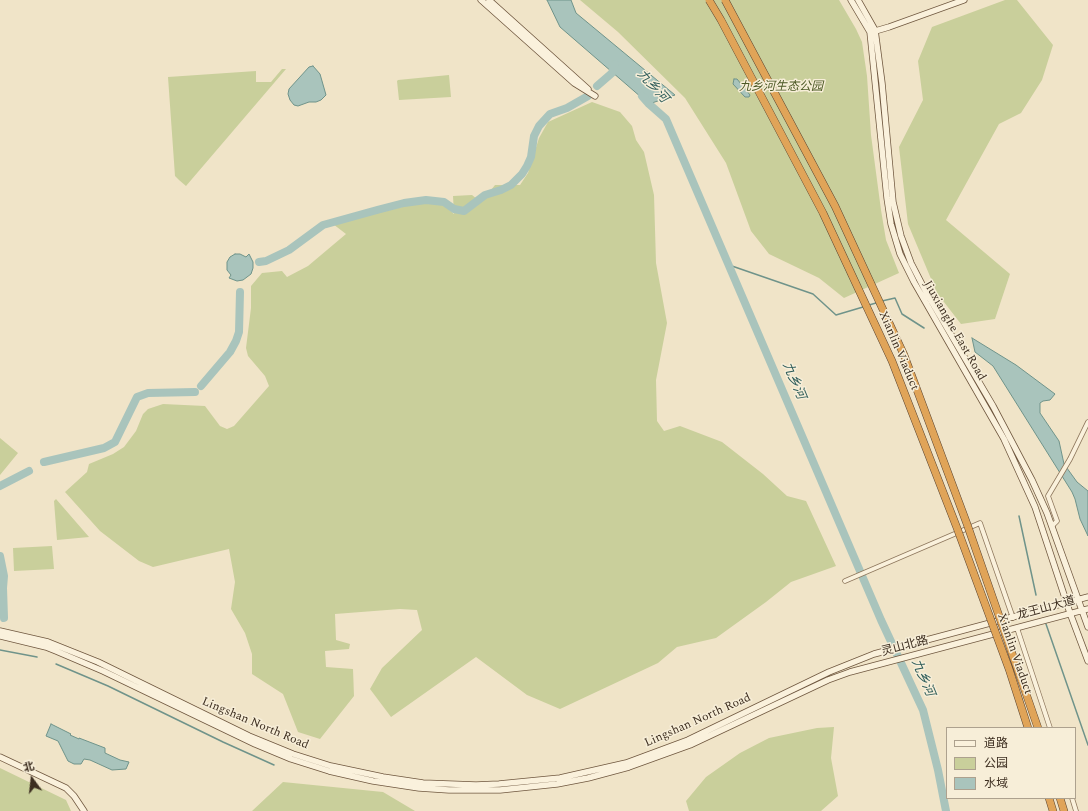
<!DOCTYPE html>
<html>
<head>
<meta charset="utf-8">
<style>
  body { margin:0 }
  #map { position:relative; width:1088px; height:811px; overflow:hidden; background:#f0e4c8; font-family:Spectral,"Noto Sans SC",serif }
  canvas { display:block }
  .legend { position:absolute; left:946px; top:727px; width:130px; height:72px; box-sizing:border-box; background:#f7eed8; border:1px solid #ada18e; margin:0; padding:5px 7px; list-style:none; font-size:12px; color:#3d2e20 }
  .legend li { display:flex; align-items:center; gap:8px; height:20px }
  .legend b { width:20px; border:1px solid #ada18e }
  .north { position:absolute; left:12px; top:759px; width:40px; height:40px; -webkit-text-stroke:3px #f7eed8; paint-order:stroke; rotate:345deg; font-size:11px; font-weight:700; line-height:16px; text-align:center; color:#3d2e20 }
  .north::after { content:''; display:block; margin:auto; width:14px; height:18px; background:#3d2e20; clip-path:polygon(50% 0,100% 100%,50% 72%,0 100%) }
</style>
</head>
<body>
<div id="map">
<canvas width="1088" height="811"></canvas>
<ul class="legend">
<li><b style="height:5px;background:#faf1dc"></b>道路</li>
<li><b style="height:11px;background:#c9cf9b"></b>公园</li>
<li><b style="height:11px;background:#a9c4bc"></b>水域</li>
</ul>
<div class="north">北</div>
</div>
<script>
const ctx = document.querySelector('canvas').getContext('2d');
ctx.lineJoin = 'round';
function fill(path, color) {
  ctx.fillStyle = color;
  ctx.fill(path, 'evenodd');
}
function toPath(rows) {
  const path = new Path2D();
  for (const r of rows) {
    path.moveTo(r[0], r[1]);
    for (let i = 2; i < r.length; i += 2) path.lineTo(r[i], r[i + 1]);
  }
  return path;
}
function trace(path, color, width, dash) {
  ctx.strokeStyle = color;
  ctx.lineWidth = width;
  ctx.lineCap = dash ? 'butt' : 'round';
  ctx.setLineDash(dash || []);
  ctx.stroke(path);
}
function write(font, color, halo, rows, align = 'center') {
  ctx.font = font + ' Spectral,"Noto Sans SC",serif';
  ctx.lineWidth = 3;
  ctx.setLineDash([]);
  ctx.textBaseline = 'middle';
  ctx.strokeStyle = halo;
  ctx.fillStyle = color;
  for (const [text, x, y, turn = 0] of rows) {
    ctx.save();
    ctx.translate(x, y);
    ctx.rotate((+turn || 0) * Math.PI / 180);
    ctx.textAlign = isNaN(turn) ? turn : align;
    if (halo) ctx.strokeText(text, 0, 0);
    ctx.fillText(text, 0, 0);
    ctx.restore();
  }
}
fill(toPath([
  [580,0,839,0,856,29,862,42,867,76,871,135,881,210,886,240,899,273,844,298,819,278,769,254,751,231,726,163,685,98,618,32],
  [1005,0,1017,0,1053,45,1042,80,1021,113,999,124,946,220,1010,274,995,319,961,324,937,293,908,224,899,147,923,100,918,61,932,27],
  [282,69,286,69,186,186,179,180,175,176,168,77,256,71,256,82,271,82],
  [449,75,451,97,399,100,397,81,398,80],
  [592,102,620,112,632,126,636,140,644,152,654,195,656,263,667,323,656,380,657,421,664,431,680,426,722,442,763,474,787,496,806,501,836,566,791,582,766,602,716,638,677,647,658,663,560,709,527,695,476,657,391,717,370,689,382,668,422,630,417,610,400,609,335,614,336,640,350,644,349,649,325,651,326,667,353,669,354,696,320,739,298,732,283,694,252,674,252,654,245,633,231,609,235,582,229,549,153,567,139,561,100,531,65,492,87,472,89,464,113,454,124,447,136,431,143,414,148,409,163,404,205,406,220,426,227,429,234,426,269,386,265,376,248,356,246,348,251,308,251,286,262,273,282,271,287,277,308,266,346,234,333,224,410,205,435,202,444,205,454,214,453,196,472,195,477,199,491,190,495,185,520,185,528,173,539,138,548,122],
  [0,438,18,453,0,475],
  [56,499,89,537,57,540,54,501],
  [52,546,54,569,14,571,13,548],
  [834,727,831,758,838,796,821,811,689,811,686,801,706,777,740,753,769,738,817,728],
  [0,768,66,800,71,811,0,811],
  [283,782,383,792,415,811,252,811]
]), '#c9cf9b');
const water = toPath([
  [547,0,571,0,576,13,675,95,649,104,560,27,547,0],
  [313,66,320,74,326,95,321,100,316,102,309,102,298,106,294,105,290,100,288,94,289,89,309,67,313,66],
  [734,79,737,79,750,95,749,97,745,97,733,84,734,79],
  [235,254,240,254,246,257,249,254,253,262,253,268,251,274,243,280,237,281,229,278,231,275,227,270,227,262,230,257,235,254],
  [972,338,1016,365,1055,394,1050,400,1043,401,1040,403,1040,413,1059,441,1064,464,1077,482,1088,491,1088,536,1080,519,1075,499,1072,492,993,366,975,352,972,338],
  [51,724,71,734,70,735,79,739,79,738,105,748,105,753,120,760,129,762,126,769,112,770,90,760,84,759,81,764,74,764,68,761,58,741,46,736,51,724]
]);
fill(water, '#a9c4bc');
trace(water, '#6f938a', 1);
trace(toPath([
  [729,265,813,294,836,315,863,307],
  [882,301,895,298,902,314,924,328],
  [869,305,876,303],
  [1019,516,1036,595],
  [1046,624,1088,745],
  [0,650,37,657],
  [56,664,108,686,223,742,274,765]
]), '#6f938a', 1.5);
trace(toPath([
  [597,86,612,73,615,64],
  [642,96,649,104,666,119,881,620,923,710,938,770,946,811],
  [259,262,266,261,289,250,323,225,377,210,404,203,426,200,444,202,454,209,464,211,485,195,501,190,511,185,522,174,527,166,531,157,534,136,539,126,550,114,567,108,588,96],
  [201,386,230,352,236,341,239,332,240,292],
  [44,462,104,448,115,442,137,397,148,393,195,392],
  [0,486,29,471],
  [0,556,4,576,3,588,4,618]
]), '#a9c4bc', 8);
const street = toPath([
  [1052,526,1057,521,1048,496,1070,459,1088,422],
  [845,581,980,523,1013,618],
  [1017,628,1050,728],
  [1072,798,1076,811]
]);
const secondary = toPath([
  [481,0,574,83,595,96],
  [489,0,588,89],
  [851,0,870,32,887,198,891,224,900,254,914,282,1004,439,1035,507,1070,613,1088,661],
  [858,0,875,30,882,83,893,202,901,236,911,263,926,292,993,406,1032,480,1047,513,1088,627],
  [872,32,889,27,964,0],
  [0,631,48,642,98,662,249,736,293,754,331,766,383,777,423,783,476,785,499,784,560,778,626,763,688,740,829,672,874,654,1088,597],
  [0,636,46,647,56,651,103,671,255,744,291,759,329,771,373,781,419,788,449,790,500,790,557,784,588,778,629,767,690,745,828,680,850,672,1088,609],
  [0,757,66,788,74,796,84,811]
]);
const highway = toPath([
  [1049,798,1053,811],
  [1060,798,1064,811]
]);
trace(street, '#8d765c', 5.5);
trace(secondary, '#6f573f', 7);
trace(highway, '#5b4430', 8);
trace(street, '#faf1dc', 4);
trace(secondary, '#faf1dc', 5.5);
trace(highway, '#e0a458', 7);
const highwayBridge = toPath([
  [709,0,721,20,823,213,892,361,957,528,1009,669,1028,728],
  [725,0,835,206,904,355,967,524,1038,728]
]);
trace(highwayBridge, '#5b4430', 8, []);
trace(highwayBridge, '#e0a458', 7);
write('italic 12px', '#4d5a26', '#f7eed8', [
  ["九乡河生态公园",781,88]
]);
write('12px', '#3d2e20', '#f7eed8', [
  ["Jiuxianghe East Road",954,331,60],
  ["Xianlin Viaduct",898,351,67],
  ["龙王山大道",1046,609,-15],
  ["灵山北路",905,647,-15],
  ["Xianlin Viaduct",1014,654,71],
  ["Lingshan North Road",698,721,-24],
  ["Lingshan North Road",255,724,23]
]);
write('italic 13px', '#2f5d5a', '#f7eed8', [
  ["九乡河",652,87,48],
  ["九乡河",793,381,67],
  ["九乡河",922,678,67]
]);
</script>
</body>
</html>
